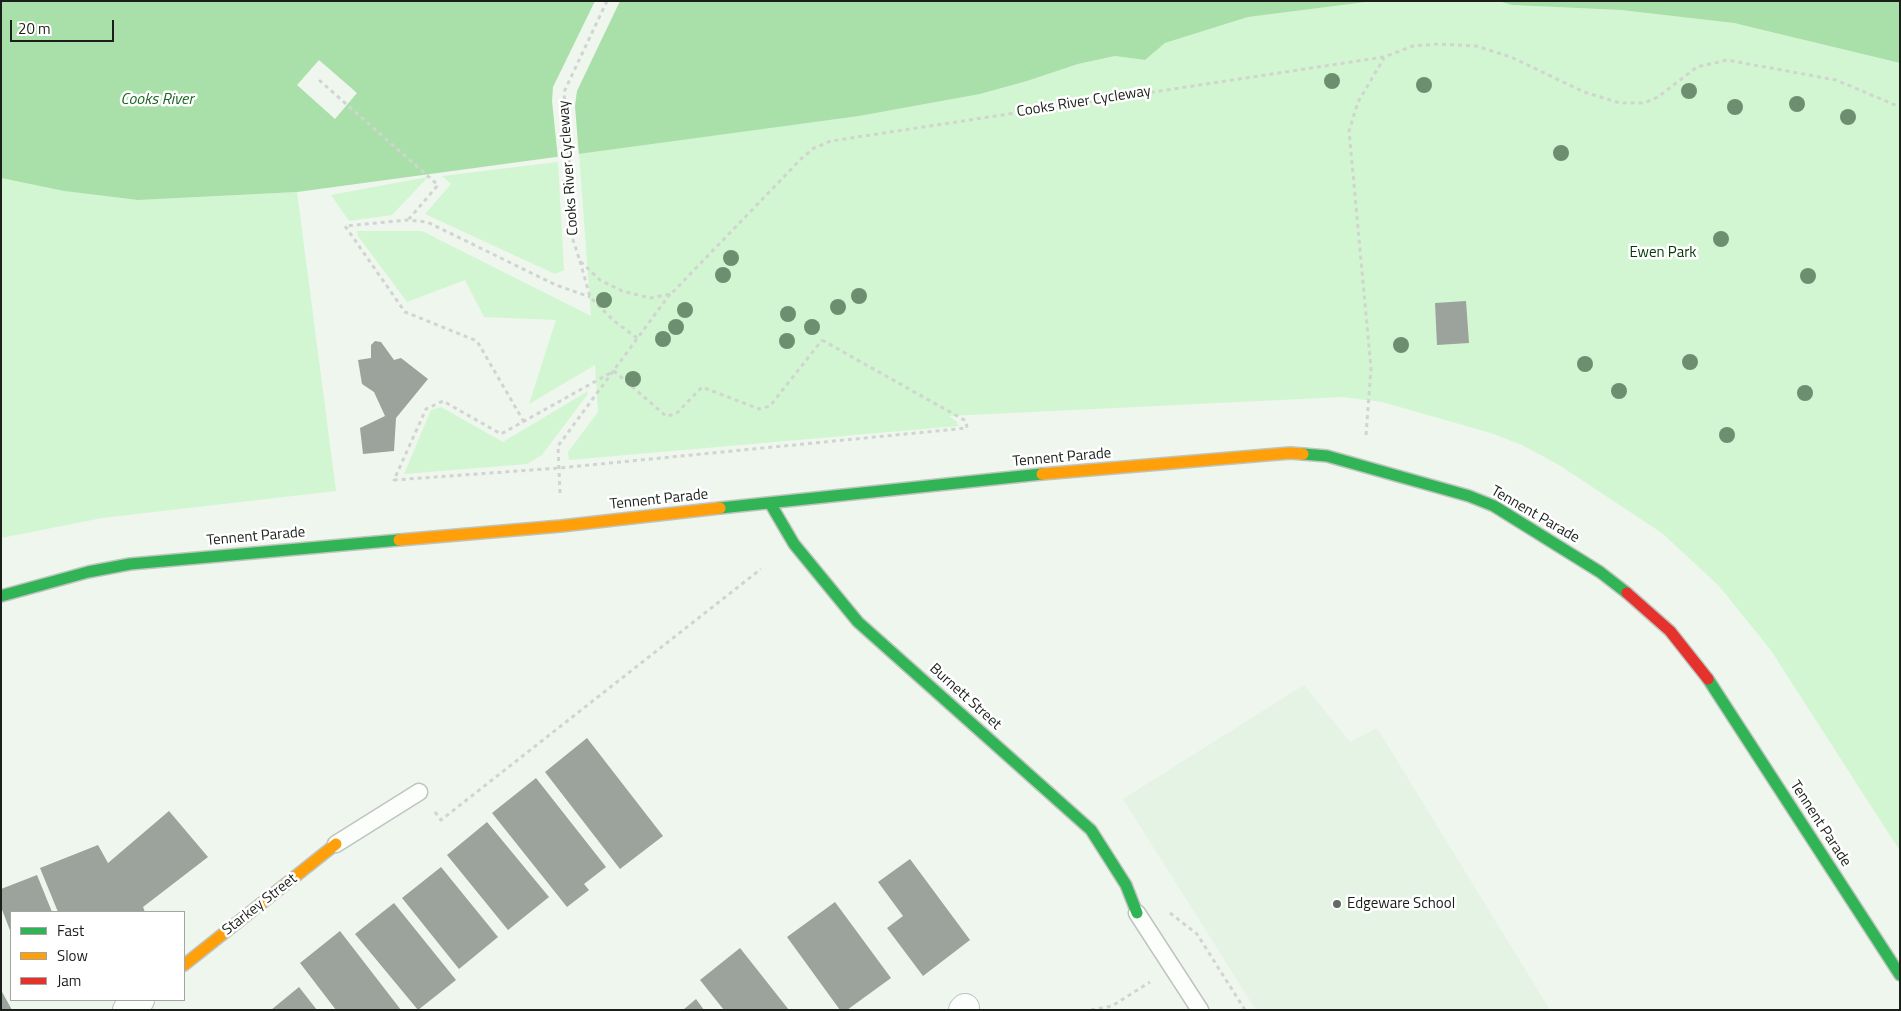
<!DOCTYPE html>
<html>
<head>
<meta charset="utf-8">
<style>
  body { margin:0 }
  #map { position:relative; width:1901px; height:1011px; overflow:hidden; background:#eef6ee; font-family:"Titillium Web",sans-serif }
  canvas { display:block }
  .frame { position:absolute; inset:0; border:2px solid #1a1f1a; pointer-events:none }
  .legend { position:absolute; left:10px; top:911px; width:175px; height:90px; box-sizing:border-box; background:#fff; border:1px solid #a3a5a3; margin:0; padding:6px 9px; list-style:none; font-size:15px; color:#1a1f1a }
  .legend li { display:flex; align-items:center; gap:10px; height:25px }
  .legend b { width:25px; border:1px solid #a3a5a3 }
  .scale { position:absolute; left:10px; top:20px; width:104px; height:22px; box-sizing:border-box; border:2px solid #1a1f1a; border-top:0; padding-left:6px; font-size:15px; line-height:18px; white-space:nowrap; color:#1a1f1a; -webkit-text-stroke:4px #fff; paint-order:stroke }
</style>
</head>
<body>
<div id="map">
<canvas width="1901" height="1011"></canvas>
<div class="frame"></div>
<ul class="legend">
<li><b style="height:6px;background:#30b455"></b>Fast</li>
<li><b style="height:6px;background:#ff9f0a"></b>Slow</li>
<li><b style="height:6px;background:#e5322d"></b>Jam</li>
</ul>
<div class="scale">20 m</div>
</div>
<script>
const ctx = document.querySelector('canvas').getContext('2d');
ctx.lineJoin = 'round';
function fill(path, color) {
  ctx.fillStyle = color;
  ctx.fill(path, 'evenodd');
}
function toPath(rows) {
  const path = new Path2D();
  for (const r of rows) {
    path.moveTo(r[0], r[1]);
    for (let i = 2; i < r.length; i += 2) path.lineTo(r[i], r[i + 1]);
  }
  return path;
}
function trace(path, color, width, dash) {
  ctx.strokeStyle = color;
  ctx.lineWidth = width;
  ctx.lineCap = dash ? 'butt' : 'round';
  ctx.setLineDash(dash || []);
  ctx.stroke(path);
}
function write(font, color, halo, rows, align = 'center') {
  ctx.font = font + ' "Titillium Web",sans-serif';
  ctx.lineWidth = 5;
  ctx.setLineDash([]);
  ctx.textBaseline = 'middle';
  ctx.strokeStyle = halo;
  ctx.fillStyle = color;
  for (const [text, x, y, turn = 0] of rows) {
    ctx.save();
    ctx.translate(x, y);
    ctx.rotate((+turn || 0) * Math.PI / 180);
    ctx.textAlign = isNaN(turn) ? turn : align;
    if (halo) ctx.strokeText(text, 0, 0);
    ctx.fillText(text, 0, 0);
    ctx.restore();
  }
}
fill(toPath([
  [1304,685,1350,742,1377,728,1550,1010,1256,1010,1123,799]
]), '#e4f3e3');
fill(toPath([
  [1374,1,1498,1,1512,5,1621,10,1734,23,1900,63,1900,851,1770,649,1719,586,1662,533,1559,465,1522,445,1491,433,1382,402,1342,397,949,416,956,421,958,426,569,460,568,452,598,412,595,365,529,404,556,320,484,317,465,280,407,302,358,236,357,231,422,231,591,316,579,153,859,116,980,94,1027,81,1078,64,1115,56,1145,60,1165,43,1248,17],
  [558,162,564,270,555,274,425,214,451,184,442,176],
  [428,177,392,215,349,221,331,195],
  [1,178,64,191,138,200,297,192,336,491,102,518,1,538],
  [588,391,587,395,542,455,527,464,404,474,431,410,441,407,503,442]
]), '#d2f6d1');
fill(toPath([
  [1,1,1374,1,1248,17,1165,43,1145,60,1115,56,1078,64,1027,81,980,94,859,116,297,192,138,200,64,191,1,178],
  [1498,1,1900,1,1900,63,1734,23,1621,10,1512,5]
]), '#a9dfa8');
fill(toPath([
  [595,1,620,1,577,91,575,106,579,156,558,159,552,101,553,87],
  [319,60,357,93,335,119,297,85]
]), '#eef6ee');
fill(toPath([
  [1466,301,1469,343,1437,345,1435,303],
  [375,341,381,342,394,360,401,358,428,379,396,418,394,451,363,454,360,428,385,416,374,392,362,384,358,360,371,358,371,345],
  [587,738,663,836,620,869,545,772],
  [536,778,606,867,584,884,589,890,567,907,492,813],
  [169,811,208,857,143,907,145,912,58,912,40,868,98,845,108,863],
  [487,822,549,897,508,930,447,855],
  [910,859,970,940,923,976,887,928,903,916,878,882],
  [441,867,498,937,459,969,402,898],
  [37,875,52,912,11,912,11,933,1,907,1,889],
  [835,902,891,978,847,1010,840,1010,787,937],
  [394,903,456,980,418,1010,355,934],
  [340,931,401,1010,336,1010,300,963],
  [740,948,789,1010,724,1010,700,980],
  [299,987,317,1010,271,1010],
  [1,990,12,1010,1,1010],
  [696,999,704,1010,683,1010]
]), '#9ca29c');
const lane = toPath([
  [336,844,419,792],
  [1137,913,1200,1010]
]);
const street = toPath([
  [127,1010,140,1000],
  [963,1010,965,1008]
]);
const fast = toPath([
  [1303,454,1327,456,1469,496,1494,506,1600,572,1627,593],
  [770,503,794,544,858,622,1091,830,1126,885,1137,913],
  [720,508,1042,474],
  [1,596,88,572,130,564,399,540],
  [1708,679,1900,975]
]);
const slow = toPath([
  [1042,474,1290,453,1303,454],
  [399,540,561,526,720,508],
  [184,965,336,844]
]);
const jam = toPath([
  [1627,593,1670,631,1708,679]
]);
trace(lane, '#bec4be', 19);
trace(street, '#bec4be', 30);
trace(fast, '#bec4be', 14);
trace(slow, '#bec4be', 14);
trace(jam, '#bec4be', 14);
trace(toPath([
  [607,1,564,92,572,197,572,237,580,261,600,280,622,291,650,298,671,294,802,158,814,148,831,141,1384,57,1413,46,1439,44,1476,46,1511,57,1584,92,1620,103,1644,103,1658,97,1697,67,1727,60,1836,80,1900,107],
  [319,80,438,185,409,219],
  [580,261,590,297,614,321,637,338],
  [822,340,966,421,967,428,559,468,394,480,426,409,443,401,501,434,614,371,666,416,676,414,702,387,759,409,770,406,822,340],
  [524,422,477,341,405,312,345,226,408,220,427,222,556,285,590,297],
  [1366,435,1371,368,1349,131,1358,102,1384,58],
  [560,493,558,446,670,294],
  [435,812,441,820,761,569],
  [1170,913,1197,934,1245,1010],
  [1091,1010,1112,1006,1150,982]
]), '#d1d4d1', 3, [4, 4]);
trace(lane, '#fcfefc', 16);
trace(street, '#fcfefc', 28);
trace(fast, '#30b455', 11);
trace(slow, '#ff9f0a', 11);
trace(jam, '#e5322d', 11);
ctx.fillStyle = '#6d8f70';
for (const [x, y] of [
  [1332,81],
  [1424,85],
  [1689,91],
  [1797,104],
  [1735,107],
  [1848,117],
  [1561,153],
  [1721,239],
  [731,258],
  [723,275],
  [1808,276],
  [859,296],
  [604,300],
  [838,307],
  [685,310],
  [788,314],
  [676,327],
  [812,327],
  [663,339],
  [787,341],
  [1401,345],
  [1690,362],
  [1585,364],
  [633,379],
  [1619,391],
  [1805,393],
  [1727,435]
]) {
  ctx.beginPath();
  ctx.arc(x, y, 8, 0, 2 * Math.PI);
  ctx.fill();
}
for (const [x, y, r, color] of [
  [1337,904,5,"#646a64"]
]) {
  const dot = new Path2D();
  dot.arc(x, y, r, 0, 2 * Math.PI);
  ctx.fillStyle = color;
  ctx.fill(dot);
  trace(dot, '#fff', 2);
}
write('15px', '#1a1f1a', '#fff', [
  ["Cooks River Cycleway",1084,102,-9],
  ["Cooks River Cycleway",569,168,-94],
  ["Tennent Parade",1062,458,-5],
  ["Tennent Parade",659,500,-6],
  ["Tennent Parade",1535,515,30],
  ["Tennent Parade",256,537,-5],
  ["Burnett Street",965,697,42],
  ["Tennent Parade",1820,824,57],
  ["Starkey Street",260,905,-38]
]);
write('15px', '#043a09', '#fff', [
  ["Ewen Park",1663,253]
]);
write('15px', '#1a1f1a', '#fff', [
  ["Edgeware School",1347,904]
], 'left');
write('italic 16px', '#1b6520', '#fff', [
  ["Cooks River",157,100]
]);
</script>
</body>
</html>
